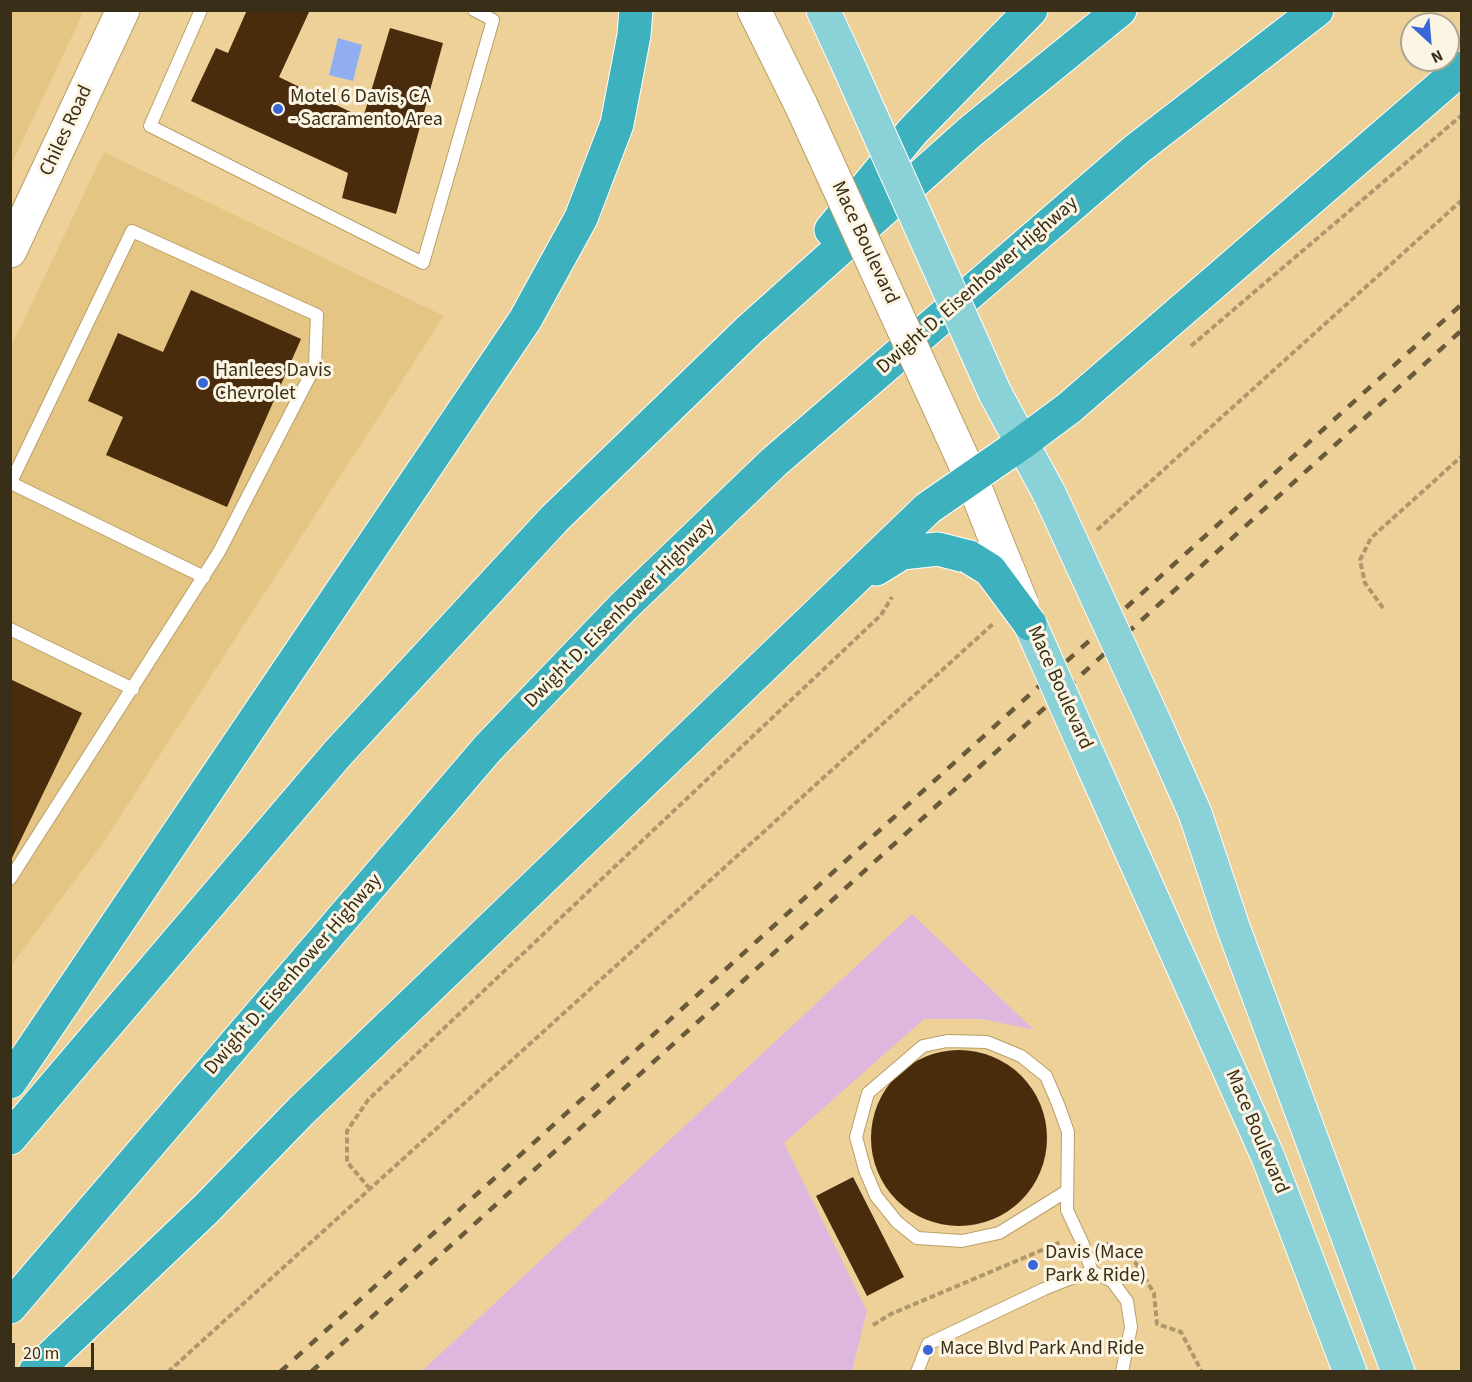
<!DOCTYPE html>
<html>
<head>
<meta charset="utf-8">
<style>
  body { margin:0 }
  #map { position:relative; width:1472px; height:1382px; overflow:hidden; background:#edd198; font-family:"Source Sans 3",sans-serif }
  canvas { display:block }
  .frame { position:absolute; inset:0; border:12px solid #392e17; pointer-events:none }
  .north { position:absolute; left:1400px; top:12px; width:60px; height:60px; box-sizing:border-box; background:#fdf5e4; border:2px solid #afa592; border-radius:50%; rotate:154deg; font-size:16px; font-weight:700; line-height:24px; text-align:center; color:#392e17 }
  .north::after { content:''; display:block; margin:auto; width:21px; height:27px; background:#3a65d6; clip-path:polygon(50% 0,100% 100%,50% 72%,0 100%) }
  .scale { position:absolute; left:12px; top:1343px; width:82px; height:27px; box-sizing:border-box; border:3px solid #392e17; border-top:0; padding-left:8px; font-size:18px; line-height:21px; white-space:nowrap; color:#392e17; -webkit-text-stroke:4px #fdf5e4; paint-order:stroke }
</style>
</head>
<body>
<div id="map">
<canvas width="1472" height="1382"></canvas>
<div class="frame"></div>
<div class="north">N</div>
<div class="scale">20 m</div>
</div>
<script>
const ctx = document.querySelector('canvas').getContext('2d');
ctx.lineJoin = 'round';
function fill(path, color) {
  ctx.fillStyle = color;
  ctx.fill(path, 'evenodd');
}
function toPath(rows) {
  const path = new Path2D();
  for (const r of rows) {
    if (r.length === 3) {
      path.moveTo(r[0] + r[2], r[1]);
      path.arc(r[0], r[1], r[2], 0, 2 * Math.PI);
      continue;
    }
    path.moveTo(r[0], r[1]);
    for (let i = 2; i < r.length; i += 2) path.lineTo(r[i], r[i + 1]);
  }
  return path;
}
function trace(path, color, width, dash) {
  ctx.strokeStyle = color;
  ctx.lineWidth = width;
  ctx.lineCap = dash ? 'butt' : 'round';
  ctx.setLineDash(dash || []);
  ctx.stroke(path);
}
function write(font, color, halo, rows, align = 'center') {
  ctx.font = font + ' "Source Sans 3",sans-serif';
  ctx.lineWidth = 6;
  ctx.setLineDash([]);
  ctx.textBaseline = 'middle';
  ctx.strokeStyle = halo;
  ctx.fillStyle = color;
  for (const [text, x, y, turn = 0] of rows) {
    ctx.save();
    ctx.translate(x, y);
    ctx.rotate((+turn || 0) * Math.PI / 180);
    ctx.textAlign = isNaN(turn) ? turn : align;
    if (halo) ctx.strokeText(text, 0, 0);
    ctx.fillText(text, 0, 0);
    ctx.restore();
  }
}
fill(toPath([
  [11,10,84,11,11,165,10,11],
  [104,152,444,316,103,843,11,966,10,349]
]), '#e4c584');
fill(toPath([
  [912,914,1034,1030,983,1019,924,1019,784,1143,867,1311,852,1371,422,1371]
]), '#deb7df');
fill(toPath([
  [338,38,362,45,353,81,329,75]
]), '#90aef1');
fill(toPath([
  [247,10,310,10,279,77,363,118,390,28,443,43,396,214,342,198,348,173,191,101,216,48,228,53],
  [191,290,301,339,227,507,106,455,123,417,88,401,118,333,163,352],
  [10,679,82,713,10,862],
  [959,1138,88],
  [853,1177,904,1277,867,1296,816,1196]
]), '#492c0c');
const lane = toPath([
  [201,10,150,126,423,263,493,20,474,10],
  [11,483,204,577],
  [10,484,132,231,317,315,315,366,219,552,10,879],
  [10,629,133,689],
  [1067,1191,999,1233,962,1241,917,1238,897,1222,876,1196,865,1170,856,1137,868,1093,923,1046,947,1041,987,1042,1021,1056,1046,1076,1058,1104,1068,1132,1067,1210,1082,1242,1092,1272],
  [917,1372,928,1344,1044,1289,1069,1279,1092,1272,1112,1281,1127,1301,1131,1327,1122,1372]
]);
const secondary = toPath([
  [754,10,801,105],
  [10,251,123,10],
  [950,431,971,477,993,533]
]);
const primary = toPath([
  [823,10,846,60],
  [995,393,1050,495],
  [1158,730,1195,813,1233,927,1398,1372],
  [1093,766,1268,1157,1350,1372]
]);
const highway = toPath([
  [831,230,913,131,1031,10],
  [876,569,902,553,938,549,969,557],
  [10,1082,525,320,581,218,617,124,634,35,636,10],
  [10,1138,338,753,554,519,748,331,970,132,1120,10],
  [10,1307,488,748,623,607,774,462,1137,149,1317,10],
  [35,1372,206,1209,301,1111,928,508,1022,443,1069,408,1462,68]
]);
trace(lane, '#b99f67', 14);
trace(secondary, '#b99f67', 35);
trace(primary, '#fff', 35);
trace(highway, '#fff', 35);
trace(toPath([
  [1191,346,1462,115],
  [1097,530,1462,200],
  [1383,608,1365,583,1360,560,1371,538,1462,456],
  [370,1189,347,1162,347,1131,368,1100,881,615,892,597],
  [1104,1244,1110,1245,1135,1262,1154,1293,1157,1324,1181,1332,1202,1372],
  [873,1325,891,1314,1061,1242],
  [168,1372,994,623]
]), '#ae986b', 4, [6, 3]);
trace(lane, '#fff', 12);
trace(secondary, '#fff', 33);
trace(primary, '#8bd1d8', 33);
trace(highway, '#3db2be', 33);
trace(toPath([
  [280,1372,1462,304],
  [311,1372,1462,330]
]), '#695a3a', 4.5, [10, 10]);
const secondaryBridge = toPath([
  [801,105,950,431],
  [993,533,1022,604]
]);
const primaryBridge = toPath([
  [846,60,995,393],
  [1050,495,1158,730],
  [1030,624,1093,766]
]);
const highwayBridge = toPath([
  [969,557,990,570,1030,624]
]);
trace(secondaryBridge, '#b99f67', 35, []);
trace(primaryBridge, '#fff', 35, []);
trace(highwayBridge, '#fff', 35, []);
trace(secondaryBridge, '#fff', 33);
trace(primaryBridge, '#8bd1d8', 33);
trace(highwayBridge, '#3db2be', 33);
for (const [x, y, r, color] of [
  [278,109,6,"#3a65d6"],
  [203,383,6,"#3a65d6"],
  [1033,1265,6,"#3a65d6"],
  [928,1350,6,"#3a65d6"]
]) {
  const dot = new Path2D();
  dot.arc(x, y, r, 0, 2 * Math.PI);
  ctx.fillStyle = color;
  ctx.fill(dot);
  trace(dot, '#fdf5e4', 2);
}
write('20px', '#392e17', '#fdf5e4', [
  ["Motel 6 Davis, CA",290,98],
  ["- Sacramento Area",290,121],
  ["Hanlees Davis",215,372],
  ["Chevrolet",215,395],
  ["Davis (Mace",1045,1254],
  ["Park & Ride)",1045,1277],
  ["Mace Blvd Park And Ride",940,1350]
], 'left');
write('20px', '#392e17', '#fdf5e4', [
  ["Chiles Road",67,131,-65],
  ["Mace Boulevard",864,243,65],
  ["Dwight D. Eisenhower Highway",978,286,-41],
  ["Dwight D. Eisenhower Highway",620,614,-45],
  ["Mace Boulevard",1059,688,66],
  ["Dwight D. Eisenhower Highway",294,975,-49],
  ["Mace Boulevard",1256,1132,67]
]);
</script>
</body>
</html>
